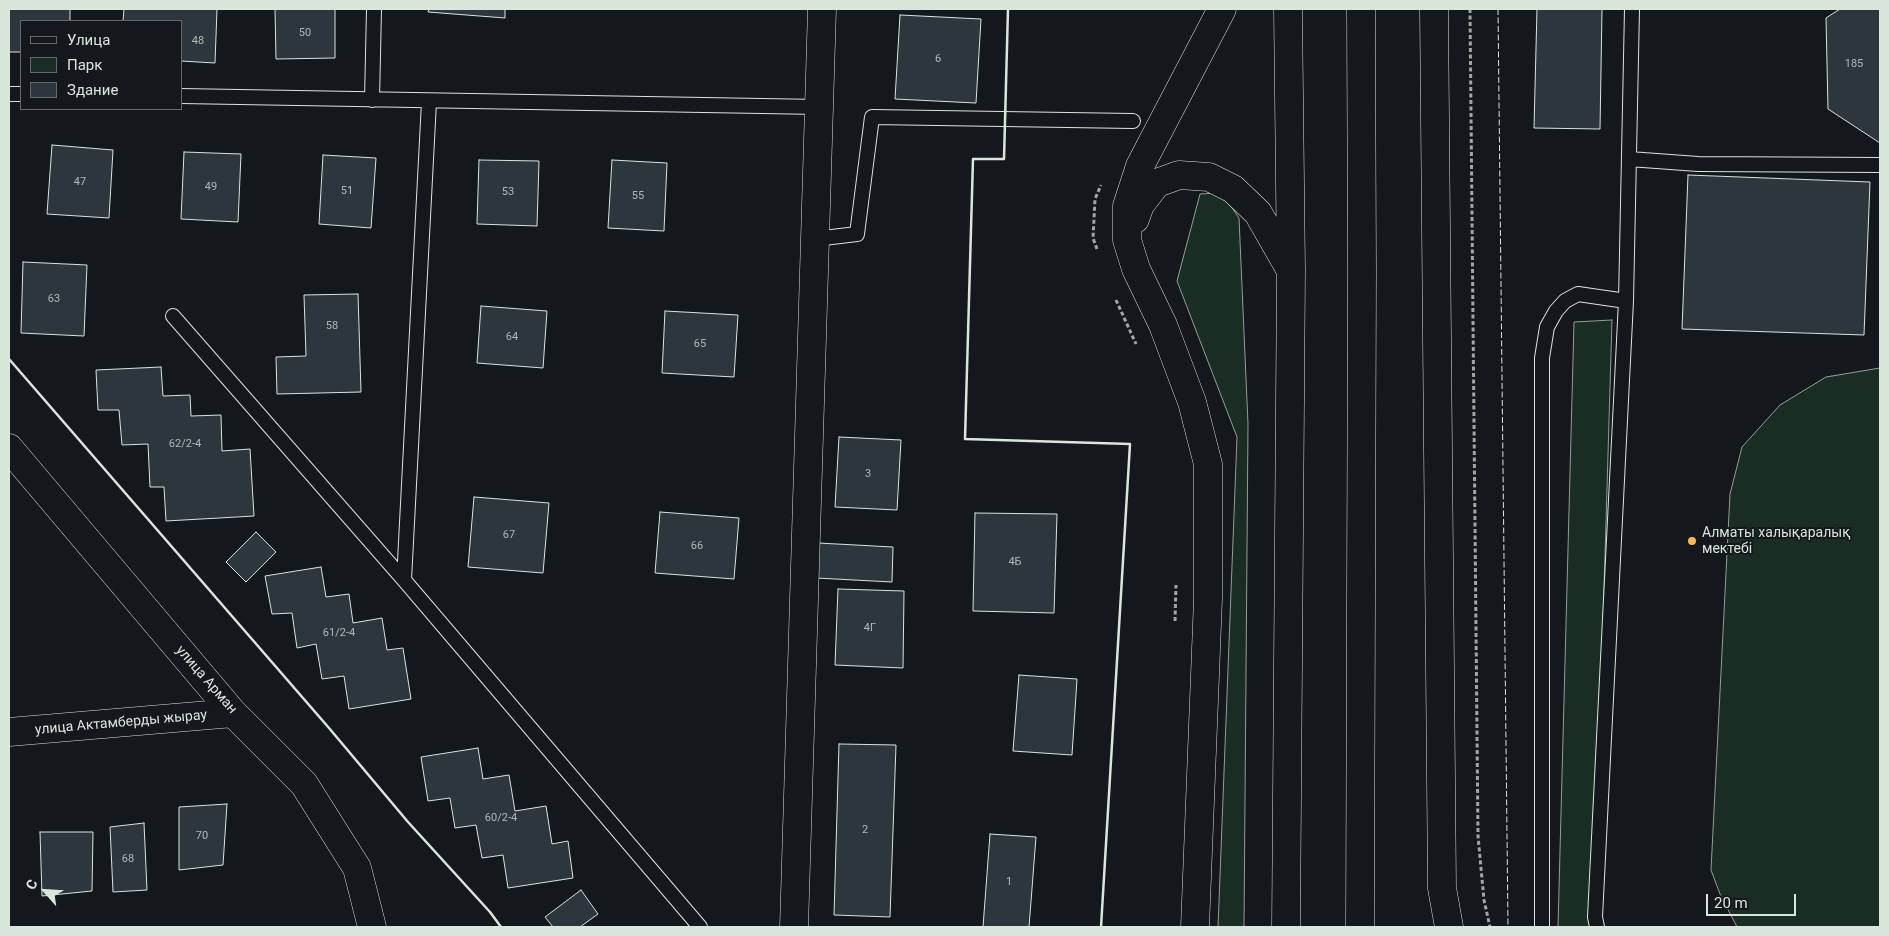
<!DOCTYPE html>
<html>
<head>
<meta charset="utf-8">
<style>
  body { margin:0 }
  #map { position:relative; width:1889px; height:936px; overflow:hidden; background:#14181c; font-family:Roboto,sans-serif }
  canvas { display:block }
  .frame { position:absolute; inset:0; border:10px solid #d8e6dc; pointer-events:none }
  .legend { position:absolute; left:20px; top:20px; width:162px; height:90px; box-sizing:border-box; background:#14181c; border:1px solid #626a69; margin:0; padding:6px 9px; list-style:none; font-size:15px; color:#d8e6dc }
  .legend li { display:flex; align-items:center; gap:10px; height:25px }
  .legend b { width:25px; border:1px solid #626a69 }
  .north { position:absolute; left:20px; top:866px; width:50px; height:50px; -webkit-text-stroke:4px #14181c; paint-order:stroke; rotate:296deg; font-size:14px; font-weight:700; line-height:20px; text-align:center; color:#d8e6dc }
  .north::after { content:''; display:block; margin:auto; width:18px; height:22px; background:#d8e6dc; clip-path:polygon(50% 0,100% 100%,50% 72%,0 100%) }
  .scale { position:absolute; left:1706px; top:894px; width:90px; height:22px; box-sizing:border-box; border:2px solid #d8e6dc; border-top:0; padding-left:6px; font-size:15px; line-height:18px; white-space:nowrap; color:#d8e6dc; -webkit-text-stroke:4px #14181c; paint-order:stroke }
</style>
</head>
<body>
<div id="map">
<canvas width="1889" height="936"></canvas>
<div class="frame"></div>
<ul class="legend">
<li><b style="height:6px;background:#14181c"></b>Улица</li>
<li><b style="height:14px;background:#1a2d24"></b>Парк</li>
<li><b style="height:14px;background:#2c363c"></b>Здание</li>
</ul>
<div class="north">С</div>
<div class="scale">20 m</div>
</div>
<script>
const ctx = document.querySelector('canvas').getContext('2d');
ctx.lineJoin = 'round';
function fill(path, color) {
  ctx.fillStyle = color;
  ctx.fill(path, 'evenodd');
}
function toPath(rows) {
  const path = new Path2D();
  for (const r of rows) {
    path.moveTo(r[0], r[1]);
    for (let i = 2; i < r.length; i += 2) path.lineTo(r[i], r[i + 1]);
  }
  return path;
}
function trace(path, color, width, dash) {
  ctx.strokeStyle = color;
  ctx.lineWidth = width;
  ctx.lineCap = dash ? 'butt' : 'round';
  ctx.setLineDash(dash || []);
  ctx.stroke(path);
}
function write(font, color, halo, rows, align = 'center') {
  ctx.font = font + ' Roboto,sans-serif';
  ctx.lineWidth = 4;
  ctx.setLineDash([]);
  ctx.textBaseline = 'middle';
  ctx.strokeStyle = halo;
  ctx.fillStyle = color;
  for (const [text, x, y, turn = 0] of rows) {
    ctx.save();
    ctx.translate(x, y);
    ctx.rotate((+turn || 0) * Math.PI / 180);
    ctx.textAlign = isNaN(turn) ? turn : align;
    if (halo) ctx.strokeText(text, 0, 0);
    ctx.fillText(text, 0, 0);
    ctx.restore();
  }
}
const green = toPath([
  [1217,193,1228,202,1239,218,1248,424,1244,927,1218,927,1237,437,1177,281,1200,194,1217,193],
  [1612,320,1594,927,1558,927,1574,322,1612,320],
  [1880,368,1880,927,1737,927,1720,894,1711,870,1730,494,1742,447,1780,405,1826,377,1880,368]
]);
fill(green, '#1a2d24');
trace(green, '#939e99', 1);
const building = toPath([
  [9,9,70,9,70,21,21,21,21,52,9,52,9,9],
  [124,9,217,9,215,63,181,61,181,21,123,21,124,9],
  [275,9,335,9,335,58,276,59,275,9],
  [429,9,505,9,505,18,428,12,429,9],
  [1537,9,1602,9,1600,129,1534,128,1537,9],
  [1840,9,1880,9,1880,143,1828,109,1826,18,1840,9],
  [900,15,981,19,976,103,895,99,900,15],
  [52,145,113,150,109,218,47,214,52,145],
  [184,152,241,154,238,222,181,219,184,152],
  [323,155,376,158,371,228,319,224,323,155],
  [479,160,539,161,537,226,477,224,479,160],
  [612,160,667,163,664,231,608,228,612,160],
  [1688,175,1870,182,1864,335,1682,329,1688,175],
  [23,262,87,265,84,336,21,333,23,262],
  [358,294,361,392,277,394,276,357,306,356,304,295,358,294],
  [481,306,547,311,543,368,477,363,481,306],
  [665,311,738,315,734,377,662,373,665,311],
  [161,367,163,396,190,395,191,416,221,415,222,451,250,449,254,516,166,521,164,487,150,487,148,444,122,445,119,410,98,410,96,370,161,367],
  [839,437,901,440,897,510,835,507,839,437],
  [474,497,549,503,543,573,468,567,474,497],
  [660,512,739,518,734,579,655,573,660,512],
  [975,513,1057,514,1054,613,973,611,975,513],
  [256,532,276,552,246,582,226,562,256,532],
  [818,543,893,547,892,582,816,578,818,543],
  [321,567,326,597,349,594,353,623,382,618,387,650,403,648,411,699,349,709,344,676,322,679,316,644,297,648,292,613,272,614,265,576,321,567],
  [838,589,904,591,903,668,835,665,838,589],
  [1019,675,1077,679,1072,755,1013,751,1019,675],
  [839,744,896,745,890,917,834,915,839,744],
  [478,748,483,779,509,775,515,811,546,806,552,844,568,841,573,878,508,888,503,855,482,858,476,825,455,828,450,798,428,801,421,757,478,748],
  [227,804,223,865,179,870,179,807,227,804],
  [144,823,147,890,113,892,110,827,144,823],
  [40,832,93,832,92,891,42,896,40,832],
  [990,834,1036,837,1029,927,983,927,990,834],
  [581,890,598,914,580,927,553,927,545,917,581,890]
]);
fill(building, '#2c363c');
trace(building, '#d8e6dc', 1);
const service = toPath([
  [9,94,21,94],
  [181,96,820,107],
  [372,100,374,9],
  [1629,159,1698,164,1880,165],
  [815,239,857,234,872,117,1133,121],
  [173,316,404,580,700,927],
  [404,580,429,102],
  [1542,927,1542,358,1547,327,1556,311,1565,301,1578,294,1626,301],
  [1597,927,1595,917,1626,301,1632,9]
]);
const minor = toPath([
  [9,732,233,713],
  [794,927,822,9]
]);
const tertiary = toPath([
  [9,448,233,713,304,784,357,868,372,927]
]);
const secondary = toPath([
  [1434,9,1442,888,1449,927],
  [1135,219,1140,205,1157,183,1179,175,1209,177,1233,189,1258,213,1290,269],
  [1195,927,1208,599,1208,464,1192,402,1163,325,1136,269,1127,240,1127,206,1140,166,1222,9],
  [1286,927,1291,270,1288,9],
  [1360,927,1362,271,1361,9]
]);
trace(service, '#d8e6dc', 16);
trace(minor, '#d8e6dc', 29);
trace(tertiary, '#d8e6dc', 29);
trace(secondary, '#d8e6dc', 29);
trace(toPath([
  [1470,9,1478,836,1484,900,1490,927],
  [1097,249,1093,238,1095,199,1101,185],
  [1116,300,1136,344],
  [1175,621,1176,585]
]), '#9da8a2', 3, [4, 2.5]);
trace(service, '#14181c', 14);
trace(minor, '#14181c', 28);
trace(tertiary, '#14181c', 28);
trace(secondary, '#14181c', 28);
trace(toPath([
  [1498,9,1508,927]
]), '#d8e6dc', 1, [6, 2.5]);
trace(toPath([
  [1008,9,1004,159,973,159,965,439,1130,444,1101,927],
  [9,359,329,728,408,822,490,912,501,927]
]), '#d8e6dc', 2.5);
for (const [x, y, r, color] of [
  [1692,541,5,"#ffb74d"]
]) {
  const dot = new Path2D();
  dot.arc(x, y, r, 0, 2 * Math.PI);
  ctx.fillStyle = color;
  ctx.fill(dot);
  trace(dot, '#14181c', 2);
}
write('11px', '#adbab4', null, [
  ["50",305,33],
  ["48",198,41],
  ["6",938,59],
  ["185",1854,64],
  ["47",80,182],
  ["49",211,187],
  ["51",347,191],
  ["53",508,192],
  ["55",638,196],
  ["63",54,299],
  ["58",332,326],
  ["64",512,337],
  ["65",700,344],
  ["62/2-4",185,444],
  ["3",868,474],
  ["67",509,535],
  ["66",697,546],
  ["4Б",1015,562],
  ["4Г",870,628],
  ["61/2-4",339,633],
  ["60/2-4",501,818],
  ["2",865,830],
  ["70",202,836],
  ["68",128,859],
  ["1",1009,882]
]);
write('14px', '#d8e6dc', '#14181c', [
  ["Алматы халықаралық",1702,533],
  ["мектебі",1702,549]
], 'left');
write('14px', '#d8e6dc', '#14181c', [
  ["улица Арман",206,680,49],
  ["улица Актамберды жырау",121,723,-5]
]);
</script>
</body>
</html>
